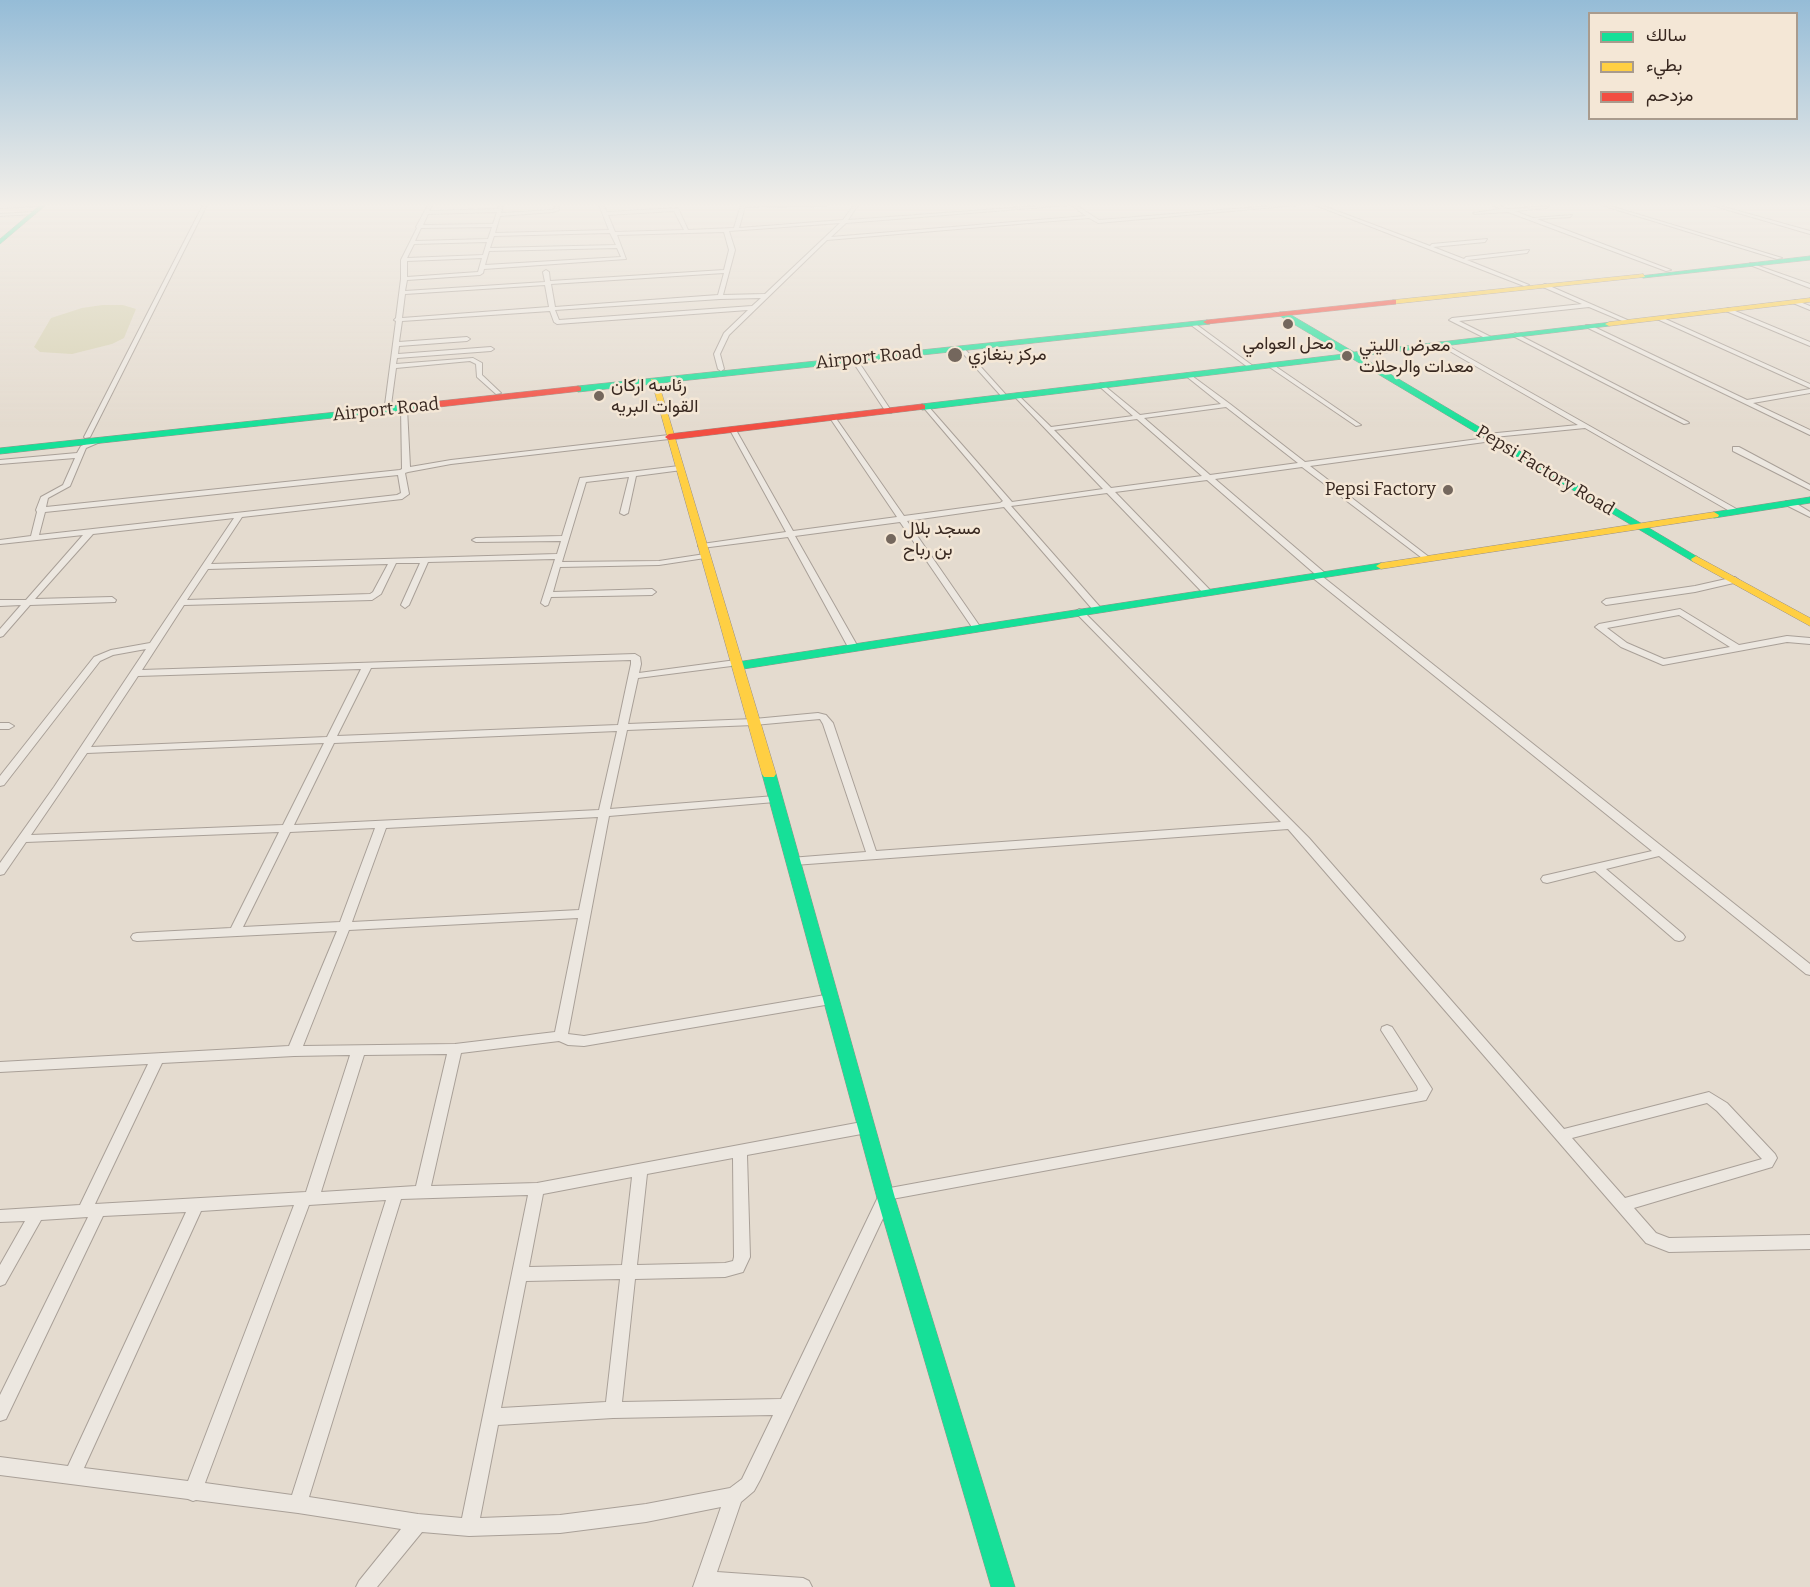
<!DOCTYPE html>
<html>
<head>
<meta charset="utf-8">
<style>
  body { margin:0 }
  #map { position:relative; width:1810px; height:1587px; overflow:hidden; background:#e4dbcf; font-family:Bitter,Vazirmatn,serif }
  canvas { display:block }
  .legend { position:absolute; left:1588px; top:12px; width:210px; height:108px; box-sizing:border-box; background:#f4e7d6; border:2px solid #a99b8d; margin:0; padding:8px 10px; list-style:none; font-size:18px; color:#382820 }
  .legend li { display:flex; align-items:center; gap:12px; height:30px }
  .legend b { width:30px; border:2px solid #a99b8d }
</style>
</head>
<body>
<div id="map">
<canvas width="1810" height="1587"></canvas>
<ul class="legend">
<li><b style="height:8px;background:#16e098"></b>سالك</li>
<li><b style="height:8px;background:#ffcf43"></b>بطيء</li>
<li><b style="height:8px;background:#f24e42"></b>مزدحم</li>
</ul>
</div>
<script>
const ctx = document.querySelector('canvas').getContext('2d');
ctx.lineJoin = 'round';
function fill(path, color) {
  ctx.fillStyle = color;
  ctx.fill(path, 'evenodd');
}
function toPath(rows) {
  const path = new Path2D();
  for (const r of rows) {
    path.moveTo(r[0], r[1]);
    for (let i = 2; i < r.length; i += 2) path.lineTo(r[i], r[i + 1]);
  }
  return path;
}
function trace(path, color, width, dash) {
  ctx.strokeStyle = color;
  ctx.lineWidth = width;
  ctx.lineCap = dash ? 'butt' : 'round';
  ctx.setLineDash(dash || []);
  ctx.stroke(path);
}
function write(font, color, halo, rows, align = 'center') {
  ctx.font = font + ' Bitter,Vazirmatn,serif';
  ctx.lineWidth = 5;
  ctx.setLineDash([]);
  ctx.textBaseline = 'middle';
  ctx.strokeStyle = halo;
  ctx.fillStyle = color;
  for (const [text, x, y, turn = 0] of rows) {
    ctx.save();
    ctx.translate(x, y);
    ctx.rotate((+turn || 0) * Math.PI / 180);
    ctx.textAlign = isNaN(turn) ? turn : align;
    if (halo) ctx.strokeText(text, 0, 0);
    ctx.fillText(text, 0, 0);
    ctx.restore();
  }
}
fill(toPath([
  [102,305,123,305,136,309,124,338,112,344,72,354,40,352,34,347,51,318,82,308]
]), '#d6d1b2');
const street = toPath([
  [45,205,43,206,0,208,0,206,45,205],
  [203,205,207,205,90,437,85,438,84,437,203,205],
  [428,205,432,205,429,211,498,209,499,205,503,205,501,213,552,210,555,208,554,205,558,205,559,210,553,212,500,216,495,233,609,230,599,205,603,205,607,212,678,208,688,230,734,228,741,205,827,205,825,206,745,207,739,228,843,220,854,205,858,205,848,220,1052,205,1069,205,846,223,831,237,1086,216,1071,205,1076,205,1099,220,1283,205,1298,205,1098,223,1089,218,827,240,729,335,720,354,724,369,721,371,718,369,714,354,724,333,748,310,557,324,554,322,550,311,402,321,399,342,467,337,470,339,467,341,399,346,398,354,491,347,494,349,491,351,397,358,396,364,473,358,482,363,482,375,501,393,496,394,477,377,476,364,470,361,396,368,391,405,388,407,385,405,396,321,394,320,396,318,401,279,401,260,417,228,416,227,428,205],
  [674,211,684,230,615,232,608,215,674,211],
  [497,212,493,224,423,225,428,214,497,212],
  [840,223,765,294,723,295,735,250,729,231,840,223],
  [492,227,488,239,415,241,421,228,492,227],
  [724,232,729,250,724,270,550,281,549,272,546,270,543,272,545,282,405,291,407,280,480,275,483,273,484,269,626,259,617,235,724,232],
  [610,233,616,245,490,248,494,236,610,233],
  [487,242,483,255,407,258,414,244,487,242],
  [617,248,621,257,485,265,489,251,617,248],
  [482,258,478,272,407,277,407,261,482,258],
  [724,273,718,295,555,307,551,284,724,273],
  [545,285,549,307,402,318,405,294,545,285],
  [761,298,752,306,559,320,555,310,720,299,761,298],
  [1315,205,1321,205,1430,246,1432,244,1487,239,1485,242,1433,247,1464,259,1466,257,1529,250,1527,253,1467,260,1529,285,1524,286,1315,205],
  [1492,205,1498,205,1508,209,1549,206,1547,208,1515,211,1533,218,1572,215,1570,217,1537,219,1671,270,1666,271,1508,212,1475,214,1473,213,1501,209,1492,205],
  [1601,205,1607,205,1782,258,1777,259,1601,205],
  [1711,205,1717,205,1810,231,1810,234,1711,205],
  [33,212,35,214,0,216,0,214,33,212],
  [1750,263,1810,284,1810,288,1750,265,1750,263],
  [1545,284,1632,322,1627,323,1589,307,1459,321,1491,337,1491,339,1489,340,1449,320,1452,318,1582,304,1543,287,1543,285,1545,284],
  [1795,300,1810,306,1810,310,1793,303,1792,302,1795,300],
  [1728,308,1810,342,1810,346,1726,311,1725,310,1728,308],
  [1657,317,1661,317,1810,384,1810,388,1657,319,1657,317],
  [1193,322,1253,366,1253,368,1249,368,1191,325,1191,323,1193,322],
  [1586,325,1590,325,1747,400,1810,389,1810,393,1753,403,1810,430,1810,435,1586,327,1586,325],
  [1515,333,1688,422,1689,423,1684,424,1513,336,1512,335,1515,333],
  [1441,342,1740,511,1739,513,1733,513,1585,428,1494,437,1495,439,1492,441,1310,466,1429,557,1430,559,1426,561,1302,467,1215,479,1325,573,1326,575,1323,577,1810,964,1810,975,1806,974,1659,856,1606,869,1683,934,1685,937,1683,940,1679,941,1675,940,1595,871,1547,883,1543,882,1541,879,1543,876,1652,851,1313,578,1312,576,1315,574,1207,480,1115,492,1210,590,1211,592,1207,595,1204,594,1107,493,1011,506,1100,607,1101,609,1097,612,1094,611,1004,507,907,521,981,628,977,631,974,630,900,522,795,536,858,647,853,650,848,647,788,537,702,548,698,546,702,544,786,532,730,430,733,428,736,430,793,531,897,517,830,418,833,416,835,417,904,516,1000,503,1003,501,924,408,923,407,926,405,928,406,1012,502,1103,489,1015,397,1014,396,1017,394,1051,427,1133,416,1099,386,1099,384,1101,383,1140,415,1221,404,1186,376,1186,374,1188,373,1230,404,1305,462,1486,438,1484,436,1487,434,1578,425,1439,345,1438,344,1441,342],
  [1226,407,1298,463,1210,475,1144,418,1226,407],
  [1137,419,1202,476,1111,488,1054,430,1137,419],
  [959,347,963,347,1007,396,1007,398,1003,398,959,349,959,347],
  [854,357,856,358,892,412,891,413,886,412,851,359,854,357],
  [1270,363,1272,364,1361,425,1356,426,1268,366,1267,365,1270,363],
  [404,406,407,408,410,467,451,460,669,435,672,437,669,439,451,464,408,472,405,473,409,494,402,499,242,517,211,564,557,554,561,541,476,542,472,540,476,538,562,536,580,478,679,466,683,468,682,470,636,476,628,513,624,515,620,513,629,477,586,482,562,562,659,561,705,554,709,556,705,558,659,565,560,567,553,592,652,589,656,592,652,595,551,597,548,605,545,606,541,603,555,559,428,562,409,605,405,608,401,605,420,563,396,563,381,594,372,600,184,605,142,670,635,654,640,657,641,664,639,673,736,660,739,661,741,663,739,665,638,678,628,724,754,719,818,713,826,715,833,723,876,851,1281,822,1075,612,1079,609,1082,610,1309,838,1564,1129,1709,1092,1727,1103,1775,1154,1777,1158,1772,1167,1634,1208,1656,1233,1669,1238,1810,1235,1810,1249,1669,1252,1646,1243,1288,829,794,865,790,864,788,861,790,858,866,852,823,724,820,719,754,725,627,730,610,809,775,796,780,799,775,802,609,816,568,1034,584,1036,831,994,835,996,837,999,835,1002,831,1004,584,1046,568,1045,559,1041,461,1053,431,1186,537,1183,867,1121,872,1123,874,1127,872,1131,867,1133,747,1155,750,1257,743,1272,725,1277,635,1279,622,1402,781,1399,878,1197,877,1194,879,1190,1417,1091,1418,1089,1417,1086,1381,1030,1382,1027,1387,1025,1392,1027,1432,1089,1426,1100,1421,1101,892,1199,760,1480,754,1491,741,1502,717,1572,803,1578,809,1581,812,1587,693,1587,721,1507,646,1522,560,1533,469,1536,422,1532,377,1587,356,1587,359,1581,401,1529,298,1513,196,1500,193,1501,188,1499,0,1475,0,1457,68,1466,186,1212,103,1216,6,1419,0,1421,0,1395,88,1217,41,1220,5,1284,0,1286,0,1265,25,1221,0,1222,0,1210,80,1205,148,1064,0,1072,0,1062,289,1046,337,931,137,941,133,940,131,937,133,934,137,933,231,928,279,832,26,842,4,874,0,875,0,863,54,787,146,649,113,655,100,661,4,785,0,786,0,776,94,657,111,650,150,643,234,518,93,534,35,599,112,597,116,600,115,602,30,605,3,636,0,637,0,629,21,605,0,606,0,600,26,600,83,535,0,544,0,540,31,536,37,512,36,510,41,497,63,485,75,458,0,464,0,460,77,453,81,446,96,440,100,440,100,442,86,448,70,486,48,498,46,507,400,470,402,469,401,408,404,406],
  [398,475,401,493,397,495,39,535,45,512,398,475],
  [388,564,373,592,370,594,187,600,208,569,388,564],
  [631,660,631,664,618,725,337,736,371,668,631,660],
  [361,669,327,737,91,747,138,676,361,669],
  [617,731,599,810,294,825,334,743,617,731],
  [324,743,283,825,31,835,87,753,324,743],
  [598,817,579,910,352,922,386,828,598,817],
  [375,828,340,922,243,927,290,832,375,828],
  [578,918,555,1032,455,1044,303,1046,349,930,578,918],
  [447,1054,416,1186,321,1192,364,1055,447,1054],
  [350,1055,306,1192,95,1204,162,1063,294,1056,350,1055],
  [1707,1103,1717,1111,1762,1159,1625,1198,1572,1138,1707,1103],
  [733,1158,734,1257,733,1261,725,1263,637,1265,647,1174,733,1158],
  [632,1177,622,1265,529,1267,543,1194,632,1177],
  [528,1195,462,1518,418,1514,309,1497,401,1199,528,1195],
  [386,1200,292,1495,205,1483,309,1205,386,1200],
  [294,1205,188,1481,84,1468,201,1211,294,1205],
  [620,1279,606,1402,501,1408,526,1281,620,1279],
  [773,1415,742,1479,730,1488,646,1504,560,1515,480,1518,498,1425,613,1418,773,1415],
  [1733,447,1739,447,1810,485,1810,490,1733,451,1733,447],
  [1786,501,1792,501,1810,512,1810,517,1786,505,1786,501],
  [1735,577,1739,580,1738,582,1695,592,1606,605,1602,602,1606,599,1695,586,1735,577],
  [1680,609,1739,645,1787,636,1810,638,1810,644,1787,642,1663,665,1621,647,1595,627,1599,624,1680,609],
  [1679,615,1730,647,1664,659,1627,643,1607,628,1679,615],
  [0,723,9,723,14,726,9,729,0,729,0,723]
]);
const fast = toPath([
  [40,205,46,205,0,244,0,239,40,205],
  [1810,256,1810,260,1643,278,1640,276,1810,256],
  [1280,312,1286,312,1354,352,1612,322,1613,324,1609,326,1360,356,1701,559,1696,562,1692,561,1351,358,922,410,918,407,922,404,1344,354,1280,316,1280,312],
  [1207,320,1211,322,1210,324,578,392,574,389,578,386,1207,320],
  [430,402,433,403,433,407,0,454,0,448,430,402],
  [1810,497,1810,503,1714,518,1709,515,1714,512,1810,497],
  [1381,563,1386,566,1385,568,737,670,731,666,737,662,1381,563],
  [769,770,776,774,895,1198,1015,1587,991,1587,877,1198,762,774,769,770]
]);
const slow = toPath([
  [1643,274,1645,277,1393,304,1389,302,1393,300,1643,274],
  [1810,298,1810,302,1609,326,1605,324,1609,322,1810,298],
  [651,379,658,381,776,774,774,777,764,777,762,774,651,379],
  [1714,512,1719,515,1718,517,1381,569,1376,566,1381,563,1714,512],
  [1696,556,1810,618,1810,626,1692,561,1691,559,1696,556]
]);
const jam = toPath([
  [1393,300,1396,300,1396,304,1207,324,1203,322,1207,320,1393,300],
  [578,386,581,387,581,391,430,408,426,405,430,402,578,386],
  [922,404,925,405,925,409,669,440,665,437,669,434,922,404]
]);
trace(street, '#a9a098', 2);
trace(fast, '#999088', 1);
trace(slow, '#999088', 1);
trace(jam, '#999088', 1);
fill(street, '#ece7e0');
fill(fast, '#16e098');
fill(slow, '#ffcf43');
fill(jam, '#f24e42');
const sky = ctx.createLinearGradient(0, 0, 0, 427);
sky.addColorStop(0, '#95bcd7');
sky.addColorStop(0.48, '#f3efe9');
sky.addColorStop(1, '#f3efe900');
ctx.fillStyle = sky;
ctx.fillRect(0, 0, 1810, 427);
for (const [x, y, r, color] of [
  [1288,324,6,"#74675d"],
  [955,355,8,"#74675d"],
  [1347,356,6,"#74675d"],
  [599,396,6,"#74675d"],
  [1448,490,6,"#74675d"],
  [891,539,6,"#74675d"]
]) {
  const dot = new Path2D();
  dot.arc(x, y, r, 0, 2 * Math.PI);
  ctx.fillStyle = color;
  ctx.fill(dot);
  trace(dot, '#f4e7d6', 2);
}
write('18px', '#382820', '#f4e7d6', [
  ["محل العوامي",1288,344,"center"],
  ["معرض الليتي",1359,346],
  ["معدات والرحلات",1359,367],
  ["مركز بنغازي",968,355],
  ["رئاسه اركان",611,386],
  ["القوات البريه",611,407],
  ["Pepsi Factory",1436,490,"right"],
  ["مسجد بلال",903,529],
  ["بن رباح",903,550]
], 'left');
write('18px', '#382820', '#f4e7d6', [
  ["Airport Road",869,358,-6],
  ["Airport Road",386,410,-6],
  ["Pepsi Factory Road",1545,471,31]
]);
</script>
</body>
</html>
